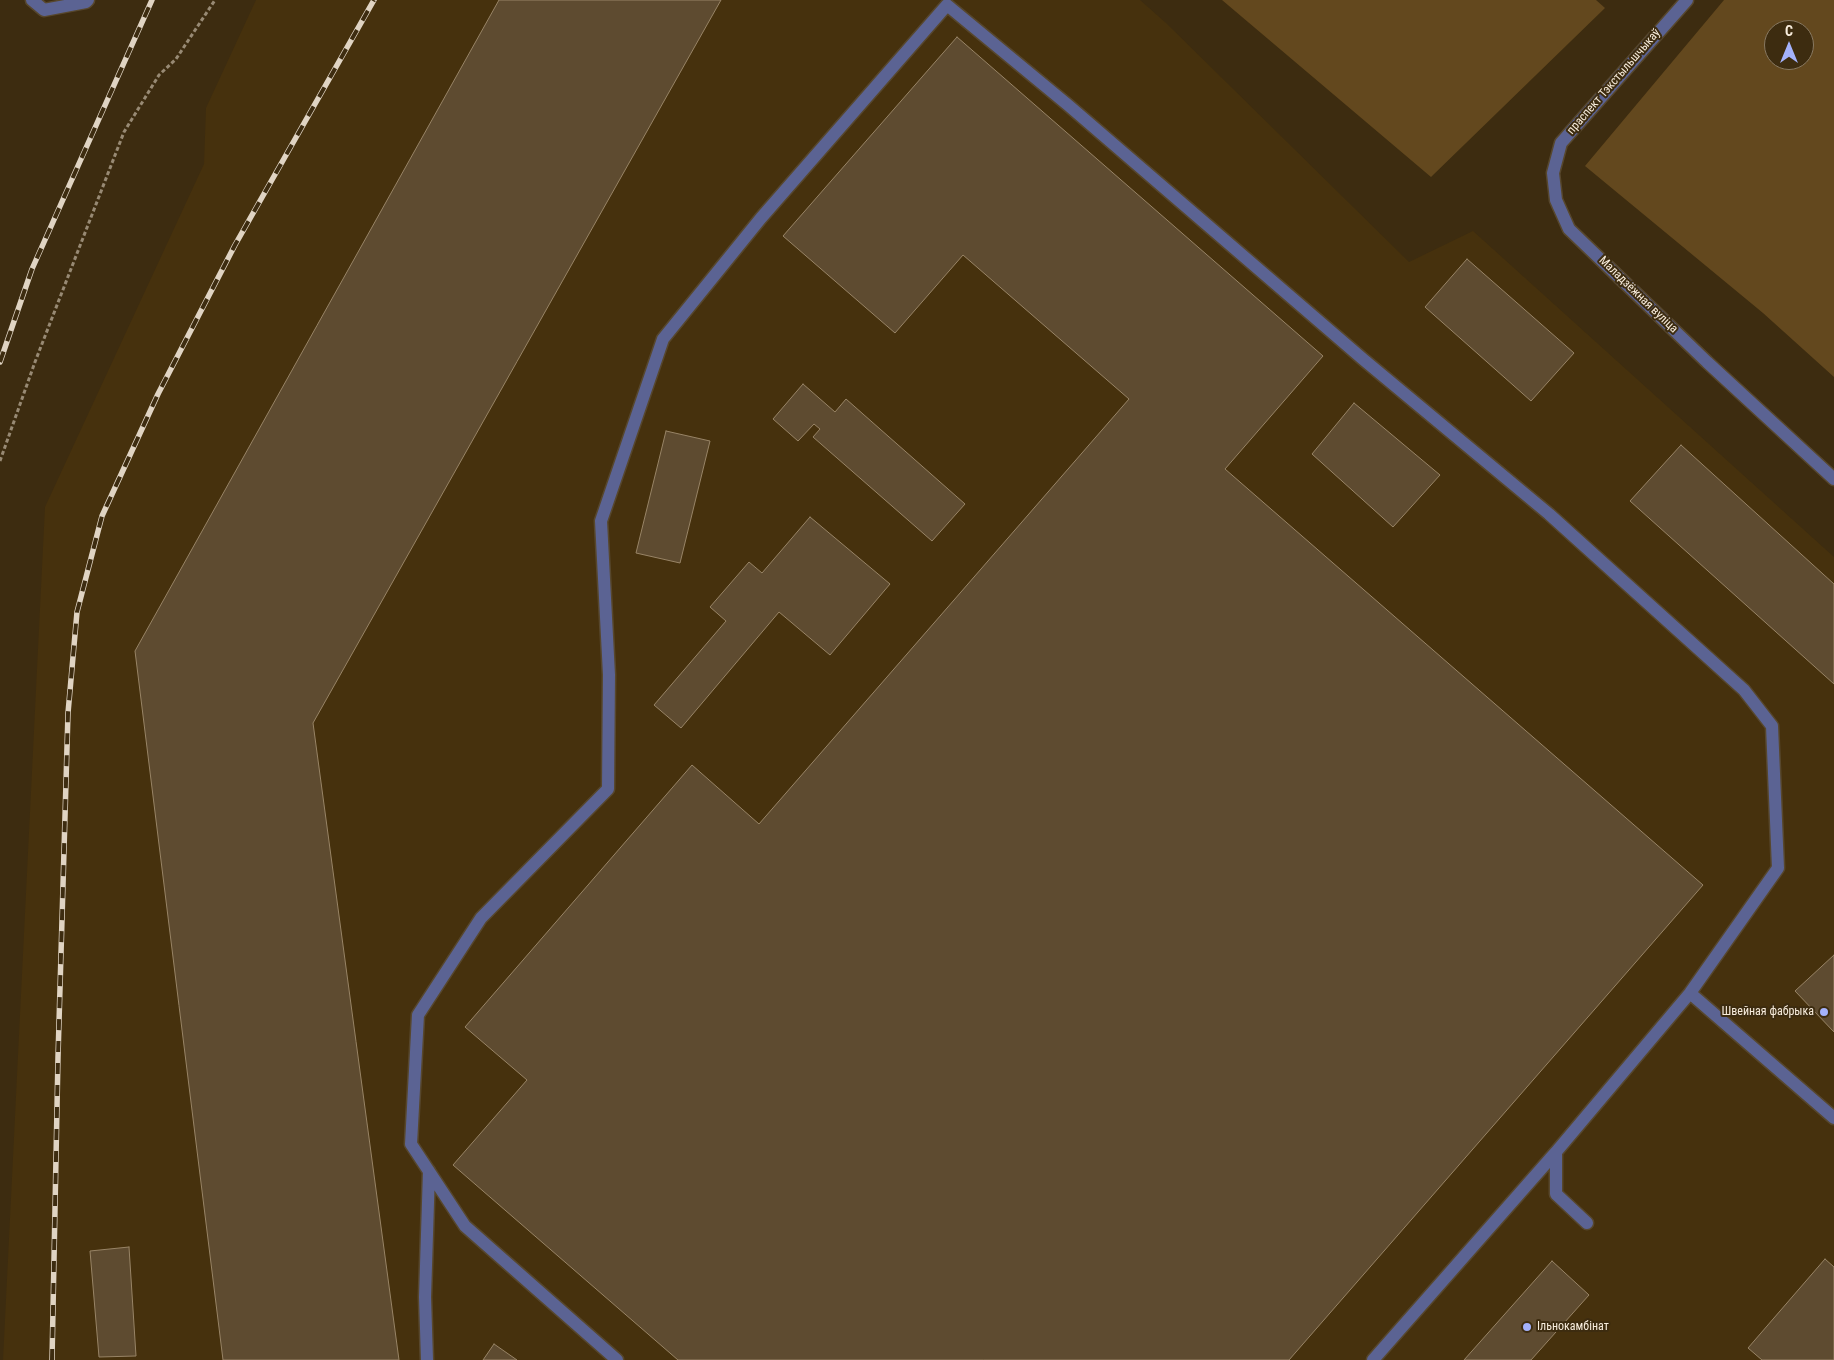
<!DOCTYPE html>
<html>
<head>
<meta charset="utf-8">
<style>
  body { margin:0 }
  #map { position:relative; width:1834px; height:1360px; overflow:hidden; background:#3d2c10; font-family:"Roboto Condensed",sans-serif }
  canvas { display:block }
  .north { position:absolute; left:1764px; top:20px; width:50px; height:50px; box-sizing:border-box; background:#3d2c10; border:1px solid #887962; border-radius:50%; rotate:0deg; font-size:14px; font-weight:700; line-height:20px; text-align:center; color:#f8eddd }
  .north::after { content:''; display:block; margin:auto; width:18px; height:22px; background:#a4b2fc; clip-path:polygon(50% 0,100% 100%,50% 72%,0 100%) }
</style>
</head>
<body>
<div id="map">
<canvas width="1834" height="1360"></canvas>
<div class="north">С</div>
</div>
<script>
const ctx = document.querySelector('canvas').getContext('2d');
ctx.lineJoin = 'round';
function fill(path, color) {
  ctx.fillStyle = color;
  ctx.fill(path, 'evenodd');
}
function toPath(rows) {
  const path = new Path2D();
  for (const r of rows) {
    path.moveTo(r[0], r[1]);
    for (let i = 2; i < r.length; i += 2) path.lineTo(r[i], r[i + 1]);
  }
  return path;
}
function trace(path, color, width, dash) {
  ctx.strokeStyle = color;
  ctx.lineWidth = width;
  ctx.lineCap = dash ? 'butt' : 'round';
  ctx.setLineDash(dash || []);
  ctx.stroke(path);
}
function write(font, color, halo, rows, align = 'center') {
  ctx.font = font + ' "Roboto Condensed",sans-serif';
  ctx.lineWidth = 4;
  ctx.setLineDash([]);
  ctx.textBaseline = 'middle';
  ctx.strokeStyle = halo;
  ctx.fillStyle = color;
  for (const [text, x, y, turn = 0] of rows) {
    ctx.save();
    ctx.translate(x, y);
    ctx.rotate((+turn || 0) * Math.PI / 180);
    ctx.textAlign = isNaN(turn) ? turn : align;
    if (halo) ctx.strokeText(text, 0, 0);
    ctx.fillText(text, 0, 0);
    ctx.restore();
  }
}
fill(toPath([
  [256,0,1140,0,1166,23,1409,262,1473,231,1834,557,1834,1360,3,1360,45,507,204,164,206,108]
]), '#46310d');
fill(toPath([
  [1222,0,1596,0,1605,8,1431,177],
  [1724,0,1834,0,1834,377,1763,313,1585,166],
  [1774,30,1804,30,1804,60,1774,60]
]), '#63481e');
const building = toPath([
  [499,0,721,0,313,723,399,1360,223,1360,135,651,499,0],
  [957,37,1323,356,1225,469,1703,885,1289,1360,678,1360,453,1165,527,1080,465,1027,692,765,759,824,1129,399,963,255,895,333,783,236,957,37],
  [1467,259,1574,353,1531,401,1425,307,1467,259],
  [803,384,835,412,846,399,965,504,932,541,813,437,820,429,814,424,798,441,773,419,803,384],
  [1354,403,1440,475,1393,527,1312,454,1354,403],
  [666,431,710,441,680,563,636,553,666,431],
  [1681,445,1834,584,1834,684,1630,501,1681,445],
  [810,517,890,584,830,655,779,612,681,728,654,705,726,621,710,607,749,562,762,573,810,517],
  [1834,955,1834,1032,1795,991,1834,955],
  [129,1247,136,1356,99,1357,90,1251,129,1247],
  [1825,1259,1834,1267,1834,1360,1762,1360,1748,1348,1825,1259],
  [1552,1261,1589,1295,1531,1360,1464,1360,1552,1261],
  [494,1344,517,1360,483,1360,494,1344]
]);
fill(building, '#5e4b30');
trace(building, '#988466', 1);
const minor = toPath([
  [32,0,44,10,86,2,88,0],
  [1687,0,1561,143,1553,173,1556,200,1569,229,1707,362,1834,479],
  [1690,993,1834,1118],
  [427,1360,425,1297,429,1171],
  [617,1360,465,1226,411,1144,418,1015,481,918,608,789,609,675,601,521,663,339,761,218,947,5,1068,105,1364,360,1549,514,1744,690,1772,726,1778,868,1690,993,1556,1152,1556,1194,1587,1223],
  [1373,1360,1556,1152]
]);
trace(minor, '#57472d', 15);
trace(toPath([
  [0,461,35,362,124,132,159,75,176,59,215,0]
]), '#988a74', 3, [4, 2.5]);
trace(minor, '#5b6393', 12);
const rail = toPath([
  [0,362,32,269,152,0],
  [52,1360,58,1057,68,713,77,612,102,516,158,394,235,245,374,0]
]);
trace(rail, '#e0d4c3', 5.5);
trace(rail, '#3d2c10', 4, [11]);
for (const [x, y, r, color] of [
  [1824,1012,5,"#a4b2fc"],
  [1527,1327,5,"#a4b2fc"]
]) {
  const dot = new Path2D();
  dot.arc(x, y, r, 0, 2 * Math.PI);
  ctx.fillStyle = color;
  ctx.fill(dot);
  trace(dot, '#3d2c10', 2);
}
write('12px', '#f8eddd', '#3d2c10', [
  ["праспект Тэкстыльшчыкаў",1614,82,-49],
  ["Маладзёжная вуліца",1638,295,44]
]);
write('12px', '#f8eddd', '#3d2c10', [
  ["Швейная фабрыка",1814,1012],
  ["Ільнокамбінат",1537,1327,"left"]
], 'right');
</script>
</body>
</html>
